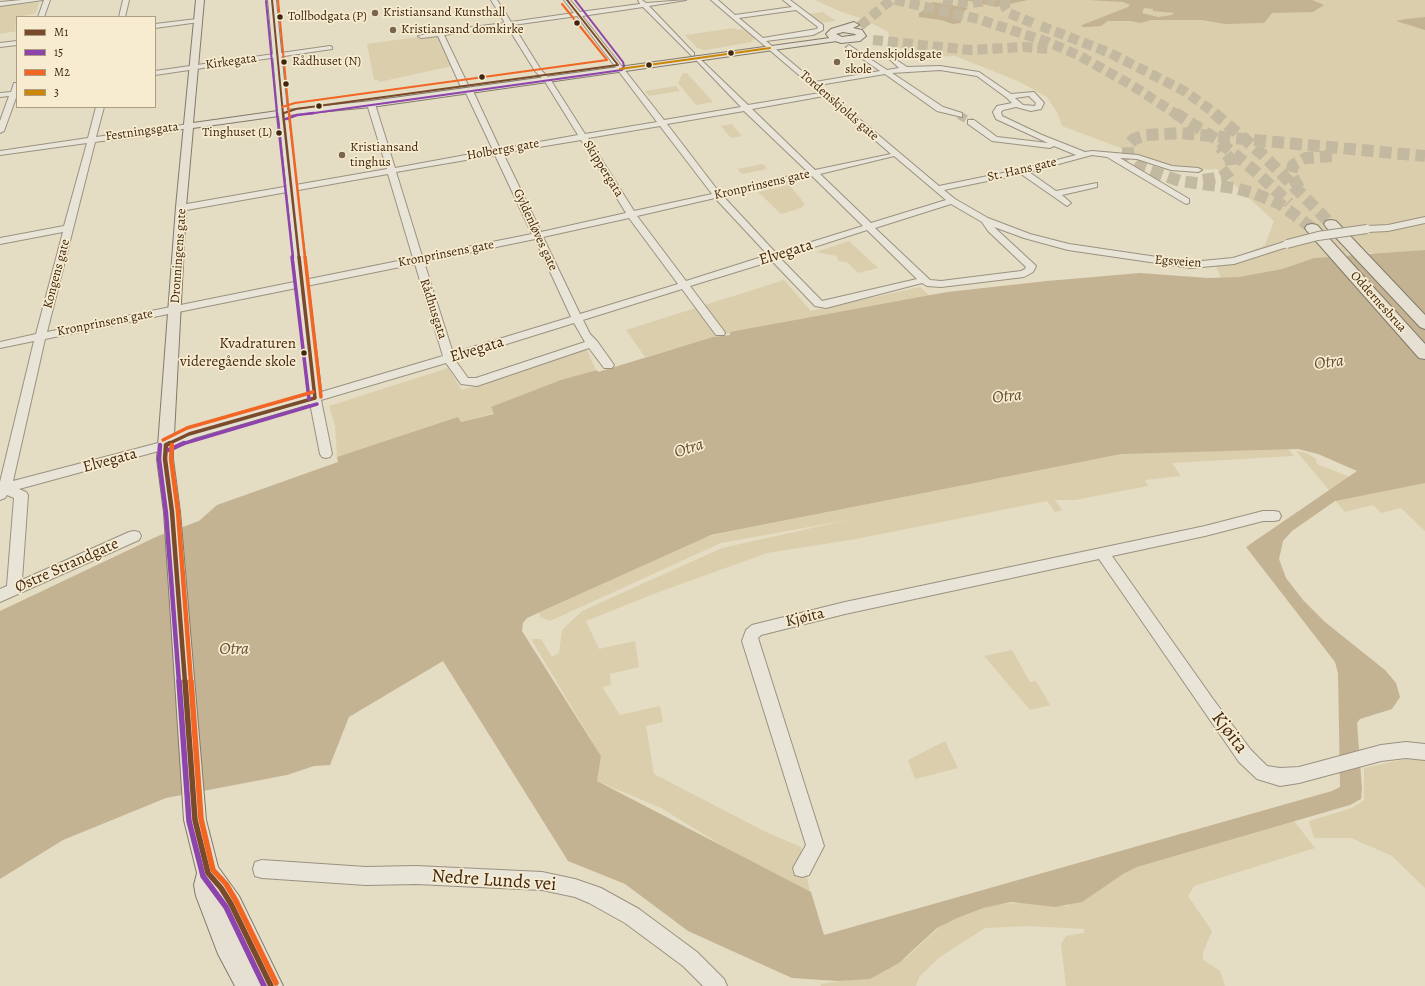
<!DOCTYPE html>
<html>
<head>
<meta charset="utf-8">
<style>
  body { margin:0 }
  #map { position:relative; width:1425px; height:986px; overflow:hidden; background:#e4dcc3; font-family:Alegreya,serif }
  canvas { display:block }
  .legend { position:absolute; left:16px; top:16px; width:140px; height:92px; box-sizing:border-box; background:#f7eccf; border:1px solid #ae9d83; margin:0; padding:5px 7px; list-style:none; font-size:12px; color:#412712 }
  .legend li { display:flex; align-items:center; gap:8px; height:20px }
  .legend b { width:20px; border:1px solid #ae9d83 }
</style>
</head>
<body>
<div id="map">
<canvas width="1425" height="986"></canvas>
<ul class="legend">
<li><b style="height:5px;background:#7a4b2a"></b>M1</li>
<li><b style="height:5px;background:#8e44ad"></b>15</li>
<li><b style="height:5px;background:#f26522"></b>M2</li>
<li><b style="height:5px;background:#ca8604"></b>3</li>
</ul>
</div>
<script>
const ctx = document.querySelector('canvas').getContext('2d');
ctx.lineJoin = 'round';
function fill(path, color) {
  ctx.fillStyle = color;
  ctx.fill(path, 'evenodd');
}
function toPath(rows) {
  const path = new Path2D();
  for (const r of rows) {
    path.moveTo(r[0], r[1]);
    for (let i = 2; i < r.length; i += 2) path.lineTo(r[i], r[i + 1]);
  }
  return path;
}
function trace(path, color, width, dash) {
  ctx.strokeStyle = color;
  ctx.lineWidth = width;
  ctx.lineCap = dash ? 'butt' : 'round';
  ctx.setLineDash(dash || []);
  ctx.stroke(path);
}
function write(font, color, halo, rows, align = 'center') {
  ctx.font = font + ' Alegreya,serif';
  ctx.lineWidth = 3.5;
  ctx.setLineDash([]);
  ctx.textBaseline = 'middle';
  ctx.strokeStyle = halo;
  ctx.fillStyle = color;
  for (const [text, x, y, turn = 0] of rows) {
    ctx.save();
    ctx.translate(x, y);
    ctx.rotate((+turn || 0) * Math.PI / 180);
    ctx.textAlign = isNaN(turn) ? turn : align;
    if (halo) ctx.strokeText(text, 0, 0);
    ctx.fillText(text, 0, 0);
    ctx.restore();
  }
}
fill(toPath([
  [815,0,1425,0,1425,270,1371,253,1367,253,1314,258,1282,269,1239,277,1221,278,1216,266,1265,245,1274,221,1217,169,1179,170,1062,126,1057,112,1047,97,1018,81,955,56,920,57,892,44,888,32,866,20,839,11],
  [39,2,36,13,17,17,15,29,17,31,0,34,0,6],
  [823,12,836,21,821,23,808,14],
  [735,28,737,30,745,29,757,39,751,40,753,42,705,50,697,48,685,35],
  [440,34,452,66,379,82,378,80,374,80,367,44],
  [683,73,687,73,713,102,696,105,678,83],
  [676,86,680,91,649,96,645,91],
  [732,124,742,136,731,138,721,126],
  [173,131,172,134,100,143,101,141],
  [763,164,767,169,742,174,737,169],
  [789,185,805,204,801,208,781,214,758,192],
  [849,241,878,268,858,273,847,262,838,261,837,256,816,252],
  [784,280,811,311,920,287,930,296,729,333,645,357,626,330],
  [586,348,596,370,491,408,494,413,461,422,458,418,337,457,335,425,329,406,448,368,462,390],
  [1288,449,1294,456,1172,463,1181,476,1145,480,1148,486,1075,500,1055,500,1062,510,1055,512,1047,501,856,539,767,553,656,593,586,621,599,649,635,641,639,667,610,674,611,685,602,687,620,715,660,706,663,722,646,726,654,774,766,832,801,847,810,892,744,859,661,808,597,781,601,756,531,639,541,639,552,657,559,653,562,630,582,611,722,548,848,520,721,543,550,621,540,617,539,613,706,537,719,534,1119,453],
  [1296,451,1307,453,1316,459,1317,464,1350,477,1329,490],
  [1425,481,1425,531,1401,508,1381,513,1373,505,1345,512,1334,499],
  [1012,650,1030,682,1036,681,1050,705,1030,710,984,656],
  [945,741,958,768,915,779,908,760],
  [1425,759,1425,888,1392,856,1351,838,1314,838,1309,821,1352,808,1364,800,1364,768,1400,760],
  [1294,821,1315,848,1194,886,1188,896,1212,931,1203,952,1203,960,1220,971,1225,986,1066,986,1061,944,1066,936,1084,933,1084,929,1029,926,985,928,940,957,919,977,916,986,821,986,820,984,862,978,880,971,906,958,946,921,987,904,1029,903,1067,906,1095,892,1126,870]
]), '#dbceac');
fill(toPath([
  [965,0,1028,0,996,7],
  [1087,0,1312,0,1324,5,1313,12,1272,13,1264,23,1225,24,1202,20,1151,20,1141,23,1130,21,1108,21,1101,26,1088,27,1082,27,1082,25,1128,7,1130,5,1123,2],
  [1144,8,1153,9,1153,11,1174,13,1172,15,1158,17,1142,13],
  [933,2,968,8,961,14,961,23,953,24,941,20,919,17,919,13,926,9,928,4],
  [1425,17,1425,30,1396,21,1406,19],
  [1425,250,1425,483,1335,501,1292,531,1283,541,1279,559,1286,578,1303,600,1325,622,1385,670,1396,683,1400,697,1392,709,1360,719,1357,723,1362,789,1361,799,1350,805,1137,867,1123,874,1082,902,1055,907,1011,902,983,908,957,918,937,928,899,963,870,979,838,981,792,978,688,931,625,884,568,861,443,661,349,717,330,765,314,766,287,775,166,798,63,840,0,879,0,611,158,536,199,521,217,505,338,462,337,457,458,417,461,422,494,414,491,407,561,380,597,370,598,372,713,337,730,335,730,332,947,292,1047,281,1140,273,1208,278,1239,277,1282,269,1314,258],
  [1298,449,1318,454,1357,471,1246,547,1335,662,1338,673,1340,787,1332,791,824,935,811,892,597,781,601,756,522,631,523,623,527,618,711,535,1121,454]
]), '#c4b393');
trace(toPath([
  [959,115,971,122]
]), '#c3b8a0', 8, [8, 4]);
trace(toPath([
  [895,0,978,19,1048,42,1080,56,1133,86,1176,114],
  [943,0,972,3,995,0],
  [1005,0,1005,7,1009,13,1037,25],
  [860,26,891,0],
  [1041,26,1110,53,1186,92,1216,114],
  [873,40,970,50,1024,47,1050,49]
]), '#c3b8a0', 10, [10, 5]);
trace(toPath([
  [1175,113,1216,139,1255,171,1289,203],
  [1214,113,1262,154,1331,224],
  [1203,180,1222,177,1232,169,1231,160,1220,147],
  [1299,188,1291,174,1293,165,1306,158,1332,156],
  [1312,228,1280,204,1256,194,1235,188,1180,181,1142,168,1131,159,1128,153,1128,145,1134,139,1146,135,1180,133,1425,156]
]), '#c3b8a0', 12, [12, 6]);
const minor = toPath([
  [22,0,43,0,0,6,0,2,22,0],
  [44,0,50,0,44,17,38,17,44,0],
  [123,0,129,0,125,17,119,17,123,0],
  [491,0,497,0,511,22,574,13,564,0,570,0,580,12,640,4,638,0,642,0,646,3,686,0,649,6,694,53,694,55,692,56,643,7,582,16,664,120,741,107,695,59,694,58,697,56,748,105,820,93,711,0,718,0,735,15,792,7,783,0,790,0,823,25,823,30,813,35,766,41,815,82,880,71,847,48,846,47,849,45,887,70,899,68,884,54,888,49,891,51,890,54,892,57,907,67,940,66,979,72,1011,94,1034,92,1044,103,1041,109,1031,111,1016,107,1003,110,1001,112,1002,116,1042,135,1085,152,1092,151,1138,155,1172,166,1198,168,1202,170,1198,172,1171,170,1137,159,1120,158,1189,199,1189,203,1186,204,1107,157,1092,155,1029,172,1056,191,1097,183,1097,187,1062,195,1071,203,1067,206,1021,174,944,190,955,199,988,218,1030,234,1069,244,1191,262,1233,258,1287,241,1292,244,1290,246,1234,264,1191,268,1068,250,1024,238,994,227,1034,264,1036,266,1033,272,1024,277,941,287,927,286,922,283,826,308,815,306,772,261,690,286,724,331,725,333,724,335,716,335,682,289,583,320,590,334,597,341,614,365,612,368,604,368,589,348,477,386,461,384,446,363,321,400,332,454,330,457,326,458,322,457,320,454,309,398,311,395,443,356,415,264,45,339,13,481,166,441,170,442,172,445,170,448,166,449,19,489,26,492,28,495,22,580,129,532,134,531,139,532,141,536,139,540,0,602,0,589,7,586,14,498,7,495,5,498,0,500,0,482,34,341,0,348,0,342,36,334,63,232,0,244,0,238,64,226,87,143,0,155,0,151,88,138,96,107,104,107,96,137,189,124,193,126,189,128,95,142,47,332,413,258,388,174,181,211,177,208,181,205,387,169,367,104,371,102,375,104,395,168,493,150,465,91,469,89,473,91,500,149,578,135,544,80,535,71,507,26,444,35,468,85,464,87,460,85,438,36,421,38,418,36,440,31,505,23,491,0],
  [796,10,818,27,817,29,763,38,739,18,796,10],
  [577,16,657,122,585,134,550,79,541,70,513,25,577,16],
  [940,70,977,76,1007,98,1012,103,997,106,993,112,996,119,1048,143,997,137,974,120,968,120,968,124,992,141,1050,148,1054,146,1076,155,1022,169,939,186,819,85,885,74,937,111,962,117,962,113,943,107,892,73,940,70],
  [824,96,891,154,815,170,752,109,824,96],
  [1029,96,1036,103,1035,106,1023,105,1015,98,1029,96],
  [744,111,808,172,719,192,667,124,744,111],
  [660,126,712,194,634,211,588,138,660,126],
  [581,140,626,213,541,232,503,153,581,140],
  [495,155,532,234,422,256,396,172,495,155],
  [894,156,946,200,871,223,820,174,894,156],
  [812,176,863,226,776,253,723,196,812,176],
  [715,198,768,255,686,281,637,216,715,198],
  [951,204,982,222,988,231,1026,267,1025,269,1021,271,941,281,930,280,875,228,951,204],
  [629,218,678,284,580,314,543,237,629,218],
  [867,230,917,279,822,301,780,258,867,230],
  [535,239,571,317,453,353,424,262,535,239],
  [574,323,585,342,476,378,468,378,455,360,574,323],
  [197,19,200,21,199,22,155,28,155,24,197,19],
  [17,41,17,45,0,47,0,43,17,41],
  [330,46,332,47,332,49,155,75,155,71,330,46],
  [14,83,17,83,17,95,4,131,0,133,0,121,9,96,0,97,0,93,11,92,14,83],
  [1425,217,1425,223,1388,231,1367,232,1362,229,1367,226,1388,225,1425,217],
  [1263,511,1274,511,1279,512,1281,516,1279,520,1274,521,1263,521,1205,536,1112,556,1213,699,1251,750,1267,766,1280,768,1299,767,1381,745,1406,742,1425,744,1425,760,1406,758,1381,761,1299,783,1280,786,1257,779,1239,762,1099,559,845,614,761,635,758,638,824,846,809,875,802,877,795,875,793,868,806,845,742,641,746,630,752,625,845,602,1205,526,1263,511],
  [262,860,366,867,416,866,542,872,575,879,601,888,639,909,697,952,724,979,727,986,703,986,683,966,625,923,589,903,575,897,542,890,416,884,366,885,262,878,255,876,253,869,255,862,262,860]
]);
const major = toPath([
  [196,0,204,0,193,123,278,111,268,0,276,0,287,110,371,101,837,37,841,39,837,41,371,107,288,115,322,398,320,401,194,438,173,448,173,459,180,512,206,820,218,867,239,896,283,986,235,986,218,954,196,896,194,885,197,873,184,820,164,512,157,459,176,207,196,0],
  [279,116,308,395,184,430,174,435,186,207,193,128,279,116]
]);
const highway = toPath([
  [854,22,859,25,853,28,862,30,866,36,860,41,841,43,830,39,826,34,831,29,854,22],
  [843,32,855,34,856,35,842,37,836,34,843,32],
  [1331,220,1336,221,1425,315,1425,329,1420,327,1326,227,1324,224,1326,221,1331,220],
  [1312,224,1317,225,1425,344,1425,359,1419,358,1307,231,1305,228,1307,225,1312,224]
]);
trace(minor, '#9a9281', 2);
trace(major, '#827a6a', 2);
trace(highway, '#827a6a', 2);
fill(minor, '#e9e4d8');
fill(major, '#e5e0d2');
fill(highway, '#e5e0d2');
const minorBridge = toPath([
  [1287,244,1318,236,1367,229]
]);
trace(minorBridge, '#9a9281', 10, []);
trace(minorBridge, '#e9e4d8', 8);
trace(toPath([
  [272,0,283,114],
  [284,113,296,109,618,65,567,0]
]), '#7a4b2a', 2);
trace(toPath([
  [283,113,299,258]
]), '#7a4b2a', 2.5);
trace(toPath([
  [299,257,315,398],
  [168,444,189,434,315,398]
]), '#7a4b2a', 3.5);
trace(toPath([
  [166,445,165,459,172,512,185,682],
  [166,445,170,443]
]), '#7a4b2a', 4.5);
trace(toPath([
  [185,681,195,820,208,873,221,888,231,904,271,986]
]), '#7a4b2a', 5.5);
trace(toPath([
  [266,1,277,114],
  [307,114,622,70,624,66,623,62,575,0]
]), '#8e44ad', 2);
trace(toPath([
  [277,113,293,258],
  [286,119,297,115,314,113]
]), '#8e44ad', 2.5);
trace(toPath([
  [292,257,309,399],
  [182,444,317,404]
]), '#8e44ad', 3.5);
trace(toPath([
  [160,445,159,459,166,513,179,682],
  [169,450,184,443]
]), '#8e44ad', 4.5);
trace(toPath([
  [179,681,189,821,203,876,226,907,264,986]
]), '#8e44ad', 5.5);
trace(toPath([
  [278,0,289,114],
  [282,107,295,103,607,60,562,4]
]), '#f26522', 2);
trace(toPath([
  [289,113,305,258]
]), '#f26522', 2.5);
trace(toPath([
  [305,257,321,397],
  [163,440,187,428,313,392]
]), '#f26522', 3.5);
trace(toPath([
  [172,445,171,459,178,512,191,682]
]), '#f26522', 4.5);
trace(toPath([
  [191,681,201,819,213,870,226,884,236,901,276,983]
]), '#f26522', 5.5);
trace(toPath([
  [620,69,770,48]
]), '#ca8604', 2);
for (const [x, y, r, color] of [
  [375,13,4,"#7a6650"],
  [280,17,3.5,"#412712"],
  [577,23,3.5,"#412712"],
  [393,30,4,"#7a6650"],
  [731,53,3.5,"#412712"],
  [284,62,3.5,"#412712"],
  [837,62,4,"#7a6650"],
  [649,65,3.5,"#412712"],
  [482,77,3.5,"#412712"],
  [286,84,3.5,"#412712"],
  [319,106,3.5,"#412712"],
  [279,133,3.5,"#412712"],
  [342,155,4,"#7a6650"],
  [304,353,3.5,"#412712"]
]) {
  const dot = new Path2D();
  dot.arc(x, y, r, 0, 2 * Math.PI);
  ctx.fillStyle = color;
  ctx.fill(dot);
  trace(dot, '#f7eccf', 1.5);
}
write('13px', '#412712', '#f7eccf', [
  ["Kristiansand Kunsthall",383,13],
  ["Kristiansand domkirke",401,30],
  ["Tordenskjoldsgate",845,55],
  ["skole",845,70],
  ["Kristiansand",350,148],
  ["tinghus",350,163]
], 'left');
write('13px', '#412712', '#f7eccf', [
  ["Tollbodgata (P)",288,17],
  ["Rådhuset (N)",292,62],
  ["Tinghuset (L)",272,133,"right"]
], 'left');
write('13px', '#412712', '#f7eccf', [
  ["Kirkegata",231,62,-8],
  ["Tordenskjolds gate",839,106,41],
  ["Festningsgata",142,132,-8],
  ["Holbergs gate",503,150,-10],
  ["Skippergata",603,169,58],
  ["St. Hans gate",1022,170,-13],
  ["Kronprinsens gate",762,185,-13],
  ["Gyldenløves gate",535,230,65],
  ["Kronprinsens gate",446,254,-11],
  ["Dronningens gate",179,256,-86],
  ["Egsveien",1178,262,4],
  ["Kongens gate",57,274,-75],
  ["Oddernesbrua",1378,302,48],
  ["Rådhusgata",433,309,72],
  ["Kronprinsens gate",105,323,-11]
]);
write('15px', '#412712', '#f7eccf', [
  ["Kvadraturen",296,344],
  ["videregående skole",296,362]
], 'right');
write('16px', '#412712', '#f7eccf', [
  ["Elvegata",786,253,-17],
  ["Elvegata",477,350,-17],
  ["Elvegata",110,461,-15],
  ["Østre Strandgate",67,566,-24],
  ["Kjøita",805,618,-13]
]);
write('italic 17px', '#644c32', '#f7eccf', [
  ["Otra",1329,363,-7],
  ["Otra",1007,397,-6],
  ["Otra",689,449,-18],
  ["Otra",234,650]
]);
write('19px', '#412712', '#f7eccf', [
  ["Kjøita",1229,733,53],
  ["Nedre Lunds vei",494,881,4]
]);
</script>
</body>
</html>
